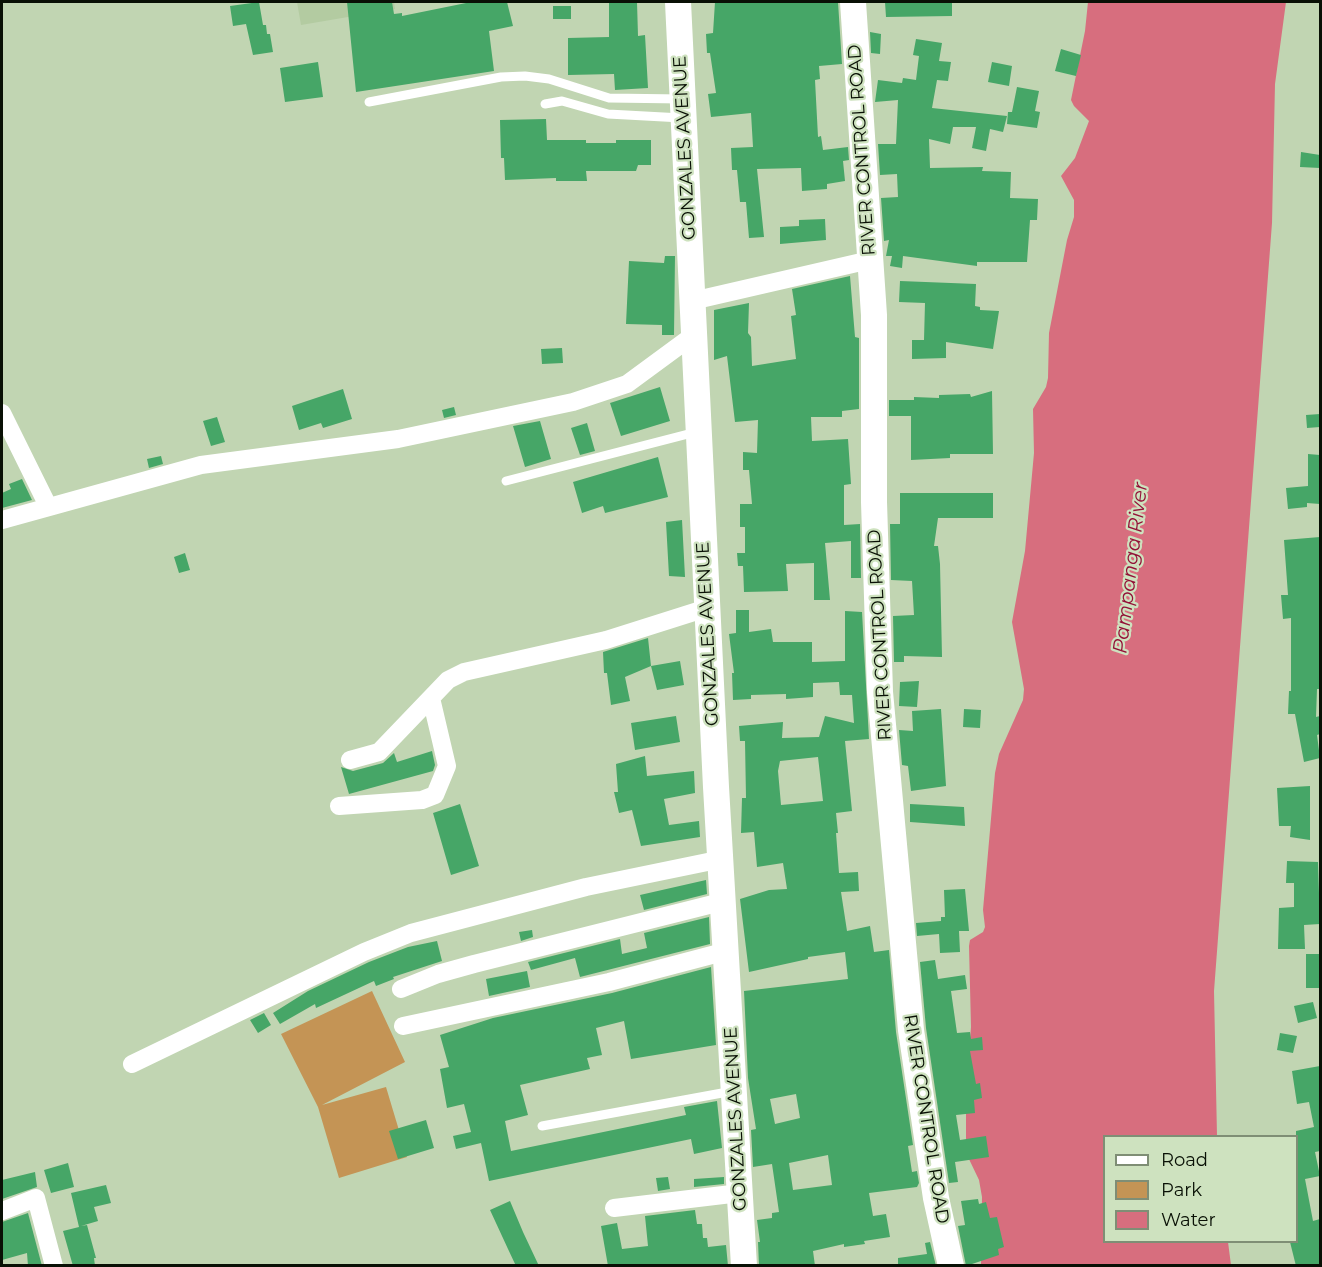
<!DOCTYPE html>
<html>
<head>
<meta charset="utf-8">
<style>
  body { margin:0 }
  #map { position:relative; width:1322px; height:1267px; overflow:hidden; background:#c1d5b2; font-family:Montserrat,sans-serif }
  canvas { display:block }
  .frame { position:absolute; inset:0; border:3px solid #091005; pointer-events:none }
  .legend { position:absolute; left:1103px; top:1135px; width:195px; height:108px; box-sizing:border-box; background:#cee2bf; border:2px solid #7f8e75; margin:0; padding:8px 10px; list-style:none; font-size:18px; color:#091005 }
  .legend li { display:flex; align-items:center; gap:12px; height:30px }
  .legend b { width:30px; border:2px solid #7f8e75 }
</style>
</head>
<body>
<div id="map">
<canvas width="1322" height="1267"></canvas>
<div class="frame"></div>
<ul class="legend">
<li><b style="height:8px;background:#fff"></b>Road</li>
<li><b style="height:16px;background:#c49455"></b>Park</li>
<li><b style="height:16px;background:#d76e7e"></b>Water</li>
</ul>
</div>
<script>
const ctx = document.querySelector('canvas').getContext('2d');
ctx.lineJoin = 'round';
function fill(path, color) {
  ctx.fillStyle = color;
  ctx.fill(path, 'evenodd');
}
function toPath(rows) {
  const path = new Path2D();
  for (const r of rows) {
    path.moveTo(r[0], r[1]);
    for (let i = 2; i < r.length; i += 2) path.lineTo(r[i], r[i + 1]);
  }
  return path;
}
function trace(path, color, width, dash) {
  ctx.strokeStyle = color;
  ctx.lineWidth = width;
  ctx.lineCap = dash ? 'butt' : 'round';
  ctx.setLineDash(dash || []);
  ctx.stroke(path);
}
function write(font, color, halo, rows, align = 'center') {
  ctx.font = font + ' Montserrat,sans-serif';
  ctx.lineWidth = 4.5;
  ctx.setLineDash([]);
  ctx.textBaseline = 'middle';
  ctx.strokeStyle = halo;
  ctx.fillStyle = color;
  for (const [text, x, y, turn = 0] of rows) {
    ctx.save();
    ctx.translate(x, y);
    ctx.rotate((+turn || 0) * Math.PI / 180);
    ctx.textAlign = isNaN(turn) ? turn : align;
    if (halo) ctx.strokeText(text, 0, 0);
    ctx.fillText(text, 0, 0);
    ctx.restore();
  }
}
fill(toPath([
  [297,2,394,2,395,9,301,25]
]), '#b3cba1');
fill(toPath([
  [372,991,405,1062,322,1105,386,1087,407,1157,339,1178,318,1107,281,1034]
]), '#c49455');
fill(toPath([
  [1088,2,1286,2,1275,84,1272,223,1214,991,1217,1136,1104,1136,1104,1242,1228,1242,1231,1265,981,1265,982,1197,979,1180,968,1157,966,1146,966,1093,971,1027,969,946,970,940,983,932,985,927,983,910,995,773,999,754,1023,700,1024,689,1012,622,1025,551,1034,453,1033,409,1046,387,1048,378,1049,333,1067,240,1074,217,1074,200,1061,176,1075,158,1089,121,1074,106,1071,100,1085,31]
]), '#d76e7e');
fill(toPath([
  [259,2,263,25,266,25,267,34,270,34,273,52,253,55,246,24,233,26,230,6],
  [347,2,392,2,394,14,402,13,402,16,471,2,507,2,513,26,489,31,494,71,356,92],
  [609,2,637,2,638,36,645,35,648,88,615,90,614,74,568,75,568,38,609,37],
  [715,2,838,2,842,64,819,66,820,79,815,80,818,137,821,136,823,150,848,147,849,160,843,161,845,181,827,184,827,189,802,191,801,168,757,169,764,237,749,238,746,202,740,202,737,170,732,170,731,148,753,147,751,113,711,117,708,94,716,93,710,53,707,53,706,34,713,33],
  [885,2,952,2,952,16,886,17],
  [553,6,571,6,571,19,553,19],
  [870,32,881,34,880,54,871,53],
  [916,39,942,43,939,61,951,62,948,81,937,80,932,108,1007,116,1003,132,990,129,986,151,972,148,976,127,953,127,950,144,929,139,930,168,983,167,982,171,1011,172,1010,198,1038,199,1037,220,1030,220,1027,262,977,262,977,266,903,256,902,268,890,266,892,256,886,256,889,240,884,241,881,198,898,197,897,174,880,175,878,144,896,144,898,100,875,102,878,80,902,83,903,78,916,80,919,56,913,55],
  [1061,49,1081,55,1076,76,1055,71],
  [318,62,323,97,285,102,280,68],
  [992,62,1012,66,1009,86,988,82],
  [1017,87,1039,91,1035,111,1040,112,1037,128,1007,124,1008,112,1012,112],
  [546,119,547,140,586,140,586,143,616,143,616,140,651,140,651,165,638,165,636,171,586,171,587,181,556,181,556,178,505,180,504,158,501,158,500,120],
  [1301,152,1320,155,1320,168,1300,167],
  [825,219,826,240,780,244,780,227,799,226,799,220],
  [665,256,675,256,674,335,662,335,662,325,626,324,629,261,664,263],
  [850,276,855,337,859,338,859,409,842,411,842,417,811,417,812,441,848,439,851,484,844,485,844,525,860,524,861,578,851,578,851,541,825,543,830,600,814,600,814,563,786,564,788,591,744,592,743,566,738,566,737,553,745,553,745,527,740,527,740,504,752,504,749,470,743,470,743,452,757,453,758,420,735,422,727,356,714,360,714,310,749,303,748,333,751,337,752,366,796,359,791,316,796,315,792,289],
  [900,281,976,284,975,306,980,307,980,310,999,311,993,349,946,342,946,358,912,359,912,340,924,340,925,303,899,302],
  [562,348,563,363,542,364,541,349],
  [660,387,670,421,621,436,610,403],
  [343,389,352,419,323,428,321,423,299,430,292,406],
  [992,391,993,454,950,454,950,458,911,460,911,416,889,416,889,400,914,400,914,397,939,398,939,395,970,394,971,397],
  [454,407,456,415,444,418,442,410],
  [1320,414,1320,427,1307,428,1306,415],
  [217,417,225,442,211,446,203,421],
  [540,421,551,459,525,467,513,426],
  [587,423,595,451,580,455,571,428],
  [1308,454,1320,455,1320,504,1307,503,1307,507,1288,509,1286,488,1308,486],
  [161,456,163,464,149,468,147,459],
  [658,457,668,497,605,513,603,506,582,513,573,482],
  [22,479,32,500,2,508,2,493,11,489,9,484],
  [900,493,993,493,993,518,938,518,934,546,938,546,940,564,942,657,904,656,904,662,894,662,893,616,914,615,912,581,891,580,890,524,900,524],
  [682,520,685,577,669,576,666,522],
  [1320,537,1320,689,1317,689,1316,717,1320,716,1320,734,1317,735,1320,758,1304,762,1295,714,1288,714,1289,691,1291,691,1291,618,1283,619,1281,595,1288,595,1284,540],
  [185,553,190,570,179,573,174,557],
  [736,610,749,610,749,632,771,629,773,642,812,642,812,662,845,661,845,611,862,612,869,739,845,741,852,811,836,813,838,833,836,833,839,873,858,872,859,891,841,892,847,931,870,926,874,952,889,950,896,1032,913,1145,908,1146,912,1172,917,1171,919,1183,917,1187,869,1193,873,1216,886,1214,890,1237,864,1241,865,1244,844,1247,844,1244,813,1251,815,1266,759,1266,758,1242,760,1242,757,1220,772,1218,772,1213,779,1212,772,1164,753,1167,751,1130,756,1129,748,1078,744,991,848,979,845,952,808,957,808,959,749,972,740,899,769,890,787,889,783,863,757,867,754,832,741,833,742,798,746,798,745,741,740,741,739,726,783,722,782,738,819,737,825,716,854,723,852,695,840,695,839,682,813,683,813,697,786,699,786,694,751,695,751,699,733,700,732,673,734,673,729,634,736,633],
  [818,757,823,801,781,805,778,771,780,761],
  [796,1094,800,1118,775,1124,770,1099],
  [828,1155,832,1185,793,1190,789,1163],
  [648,638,651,666,625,677,630,701,611,705,607,673,604,673,603,652],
  [680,661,684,685,657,690,651,666],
  [919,681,917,707,899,706,900,682],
  [941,709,946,786,911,791,908,766,902,765,899,730,913,731,912,711],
  [964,709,981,710,980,728,963,727],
  [676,716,680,742,635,750,631,723],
  [432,751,435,765,433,771,349,794,341,767,353,771,383,763,394,753,397,762],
  [645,756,647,776,694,771,695,793,664,799,669,825,699,821,700,837,641,846,632,810,619,813,614,792,618,792,616,764],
  [1310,786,1310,840,1290,837,1291,826,1279,826,1277,788],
  [460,804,479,866,451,875,433,813],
  [910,804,964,807,965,826,910,822],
  [1287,861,1318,862,1320,924,1304,925,1305,949,1278,949,1279,908,1294,907,1294,883,1286,883],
  [706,880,707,894,644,910,640,895],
  [965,889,969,931,959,931,960,952,940,953,939,934,917,936,916,923,941,921,941,917,945,917,944,890],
  [709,917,710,944,580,977,575,958,531,970,528,962,620,939,622,954,647,948,644,933],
  [532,930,533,937,521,941,519,932],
  [437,941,442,961,393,977,394,979,376,986,374,981,316,1008,315,1004,280,1024,273,1013,308,991,369,962,408,947],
  [1306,954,1320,954,1320,988,1306,988],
  [935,960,938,979,965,975,967,989,951,991,957,1033,970,1032,971,1039,982,1037,983,1050,970,1051,976,1084,980,1083,982,1098,974,1100,975,1113,956,1115,960,1140,986,1136,989,1157,955,1162,958,1182,949,1183,926,1028,920,962],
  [711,967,716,1045,631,1059,624,1021,596,1028,602,1055,587,1058,590,1069,520,1085,528,1115,505,1121,511,1151,686,1115,684,1107,717,1101,722,1148,694,1154,691,1139,489,1181,481,1143,456,1149,453,1136,471,1132,464,1104,447,1108,440,1069,449,1067,440,1035,493,1018,612,993],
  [527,971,530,987,489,996,486,979],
  [1313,1002,1317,1018,1298,1023,1294,1006],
  [264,1013,271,1025,258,1033,250,1020],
  [1280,1033,1297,1036,1293,1053,1277,1050],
  [1320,1066,1320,1151,1315,1152,1320,1176,1305,1179,1313,1221,1320,1219,1320,1266,1296,1266,1290,1242,1296,1242,1296,1131,1314,1127,1309,1102,1297,1104,1292,1071],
  [426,1120,434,1148,398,1159,389,1131],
  [68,1163,74,1187,51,1193,44,1170],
  [35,1172,37,1187,2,1199,2,1180],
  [668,1177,670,1189,658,1191,656,1178],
  [724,1177,724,1184,694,1187,694,1179],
  [106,1185,111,1203,94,1207,98,1221,81,1226,87,1225,96,1258,94,1258,95,1266,73,1266,63,1231,79,1227,71,1193],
  [978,1199,979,1204,986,1202,990,1218,997,1217,1004,1247,998,1249,999,1255,966,1266,958,1226,965,1225,961,1201],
  [510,1201,523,1232,539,1266,516,1266,508,1249,490,1210],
  [695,1210,697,1224,702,1224,703,1238,707,1238,708,1247,726,1245,728,1266,608,1266,601,1226,617,1223,622,1249,648,1246,645,1216],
  [28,1213,42,1266,28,1266,27,1253,2,1260,2,1222],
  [930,1242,936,1266,898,1266,898,1258,927,1254,925,1243]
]), '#46a667');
trace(toPath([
  [369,102,501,77,525,76,549,79,609,98,682,99],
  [545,104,562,101,608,114,682,118],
  [506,481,696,432],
  [542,1126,733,1091]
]), '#fff', 9);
trace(toPath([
  [692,301,870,260],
  [2,413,48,506],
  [2,520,201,465,398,439,573,402,627,384,695,334],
  [350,760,379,752,448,680,464,672,606,640,707,608],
  [339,806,422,800,435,795,447,766,431,698],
  [401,989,438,974,474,964,725,901],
  [403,1026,609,982,727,951],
  [132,1064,364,952,411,933,586,887,722,859],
  [614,1208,740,1193],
  [2,1211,36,1198,54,1266]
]), '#fff', 18);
trace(toPath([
  [678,2,716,787,744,1266],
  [853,2,874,315,874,502,880,692,911,1030,936,1198,951,1266]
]), '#fff', 26);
write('18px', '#091005', '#cee2bf', [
  ["GONZALES AVENUE",685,148,-93],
  ["RIVER CONTROL ROAD",862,150,-94],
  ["GONZALES AVENUE",708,634,-93],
  ["RIVER CONTROL ROAD",880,635,-93],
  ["GONZALES AVENUE",736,1119,-93],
  ["RIVER CONTROL ROAD",926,1119,81]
]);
write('italic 20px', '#931137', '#cee2bf', [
  ["Pampanga River",1131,568,-83]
]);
</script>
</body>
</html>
